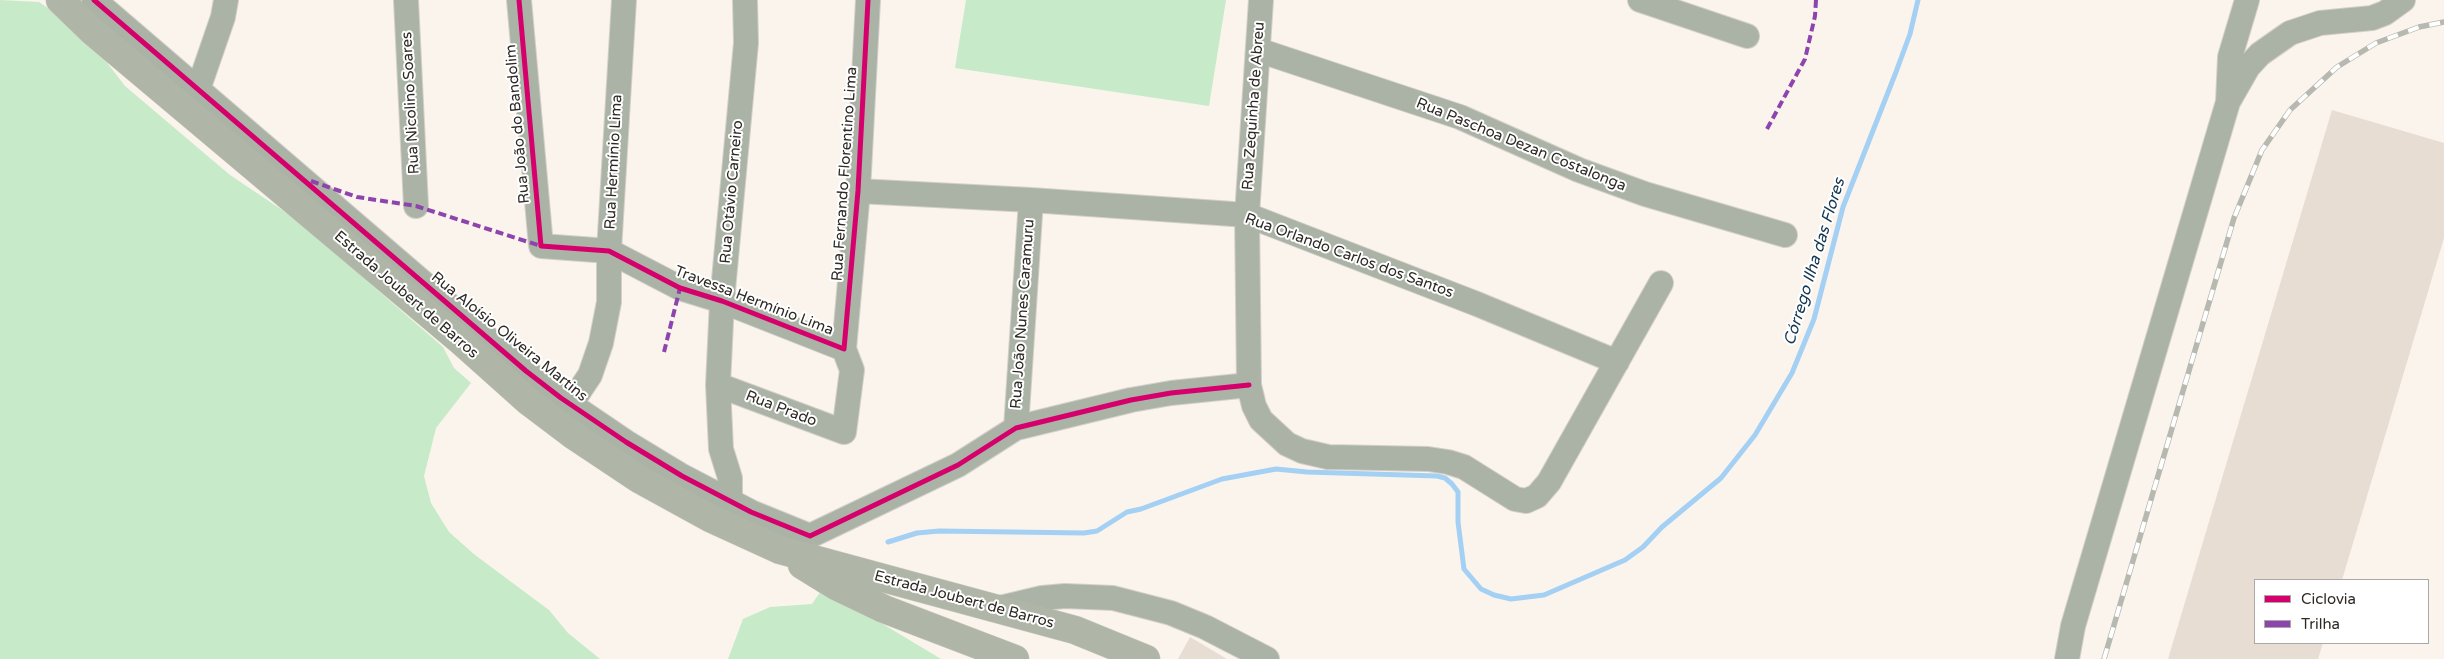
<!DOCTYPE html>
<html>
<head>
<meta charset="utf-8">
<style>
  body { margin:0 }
  #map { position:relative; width:2444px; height:659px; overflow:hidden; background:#faf4ed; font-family:"Varela Round",sans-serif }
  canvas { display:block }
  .legend { position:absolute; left:2254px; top:579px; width:175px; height:65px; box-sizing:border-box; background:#fff; border:1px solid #aba9a7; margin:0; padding:6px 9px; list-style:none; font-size:15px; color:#2d2924 }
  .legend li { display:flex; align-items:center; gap:10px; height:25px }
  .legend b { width:25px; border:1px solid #aba9a7 }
</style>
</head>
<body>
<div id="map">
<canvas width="2444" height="659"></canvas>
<ul class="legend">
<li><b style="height:6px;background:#d6006c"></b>Ciclovia</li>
<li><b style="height:6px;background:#8e44ad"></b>Trilha</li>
</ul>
</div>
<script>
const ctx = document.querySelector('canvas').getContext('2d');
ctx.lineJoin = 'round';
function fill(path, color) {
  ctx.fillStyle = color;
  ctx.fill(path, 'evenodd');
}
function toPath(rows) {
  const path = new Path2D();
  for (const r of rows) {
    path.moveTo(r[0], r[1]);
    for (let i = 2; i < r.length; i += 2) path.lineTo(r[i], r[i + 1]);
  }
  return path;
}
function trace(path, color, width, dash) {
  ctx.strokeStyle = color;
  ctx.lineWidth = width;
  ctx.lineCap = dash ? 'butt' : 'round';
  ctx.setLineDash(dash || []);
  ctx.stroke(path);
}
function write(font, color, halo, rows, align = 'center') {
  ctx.font = font + ' "Varela Round",sans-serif';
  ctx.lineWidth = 4;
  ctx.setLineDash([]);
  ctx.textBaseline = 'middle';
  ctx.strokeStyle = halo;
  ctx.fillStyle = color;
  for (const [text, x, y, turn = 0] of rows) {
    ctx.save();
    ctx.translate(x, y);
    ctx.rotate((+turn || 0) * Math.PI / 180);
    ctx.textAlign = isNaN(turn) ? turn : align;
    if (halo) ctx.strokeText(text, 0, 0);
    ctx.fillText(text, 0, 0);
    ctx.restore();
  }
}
fill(toPath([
  [0,0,39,2,57,14,59,19,91,42,125,86,230,175,300,222,345,257,374,287,443,347,454,368,471,383,436,428,424,476,431,503,449,532,475,555,549,610,568,633,600,659,0,659],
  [966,0,1226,0,1209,106,955,68],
  [823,588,941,659,728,659,743,619,770,607,812,604]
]), '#c7eac8');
trace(toPath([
  [888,542,917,533,939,531,1084,533,1097,531,1127,512,1141,509,1222,479,1276,469,1307,472,1437,476,1445,478,1452,484,1458,492,1458,522,1464,569,1481,589,1494,595,1511,599,1544,595,1625,560,1643,547,1662,527,1721,478,1755,435,1792,373,1814,319,1843,207,1896,72,1910,34,1918,0]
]), '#a4d0f4', 5);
fill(toPath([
  [2332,110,2444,143,2444,238,2342,580,2255,580,2255,643,2323,643,2318,659,2168,659],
  [1190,637,1227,659,1178,659]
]), '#e8ddd2');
const minor = toPath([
  [94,0,526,371,561,398,626,442,682,476,751,512,810,536,958,465,1016,428,1131,400,1171,393,1249,385],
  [406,0,416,206],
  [519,0,541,246,609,251,680,288,722,301,844,349],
  [1261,0,1247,215,1249,385,1254,406,1261,420,1287,444,1302,451,1328,457,1428,459,1448,462,1464,467,1515,499,1526,501,1537,496,1549,482,1661,283],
  [1640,0,1747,36],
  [2247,0,2230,57,2228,102,2248,67,2260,54,2290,33,2320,23,2372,18,2385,13,2403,0],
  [1258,50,1460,117,1579,170,1645,194,1785,235],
  [193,104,223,17,226,0],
  [858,191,1031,200,1247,215,1477,304,1617,362],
  [718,385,844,432,852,370,844,349,858,191,868,0],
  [570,405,590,375,601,343,609,302,609,251,624,0],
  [1016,428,1031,200],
  [730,501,730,478,721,449,718,385,722,301,746,43,745,0],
  [996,609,1042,598,1065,596,1113,598,1171,613,1205,627,1267,659],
  [2067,659,2073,626,2228,102]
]);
const major = toPath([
  [60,0,92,31,462,342,528,401,573,435,639,479,710,518,780,550,1075,630,1146,659],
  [802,565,836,586,884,609,1015,659]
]);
trace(minor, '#d4cfca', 26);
trace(major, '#d4cfca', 29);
trace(minor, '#aab3a6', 24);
trace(major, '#afb6a7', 28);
const rail = toPath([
  [2104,659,2234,218,2262,150,2290,110,2337,67,2376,43,2419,27,2444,22]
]);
trace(rail, '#b7b9b0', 5.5);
trace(rail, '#fff', 4, [11]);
trace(toPath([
  [1767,129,1805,59,1815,16,1816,0],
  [311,181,357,197,416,206,541,246],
  [664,352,680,288]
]), '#8e44ad', 4, [8, 4]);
trace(toPath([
  [94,0,526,371,561,398,626,442,682,476,751,512,810,536,958,465,1016,428,1131,400,1171,393,1249,385],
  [519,0,541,246,609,251,680,288,722,301,844,349,858,191,868,0]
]), '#d6006c', 5);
write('15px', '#2d2924', '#fff', [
  ["Rua Nicolino Soares",411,103,-93],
  ["Rua Zequinha de Abreu",1254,106,-86],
  ["Rua João do Bandolim",518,124,-95],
  ["Rua Paschoa Dezan Costalonga",1521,145,22],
  ["Rua Hermínio Lima",614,162,-87],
  ["Rua Fernando Florentino Lima",845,174,-86],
  ["Rua Otávio Carneiro",732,192,-85],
  ["Rua Orlando Carlos dos Santos",1349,256,20],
  ["Estrada Joubert de Barros",406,295,41],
  ["Travessa Hermínio Lima",754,301,21],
  ["Rua João Nunes Caramuru",1023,314,-86],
  ["Rua Aloísio Oliveira Martins",509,337,39],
  ["Rua Prado",781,409,21],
  ["Estrada Joubert de Barros",964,600,15]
]);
write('italic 16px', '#133752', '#fff', [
  ["Córrego Ilha das Flores",1815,262,-73]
]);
</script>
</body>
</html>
